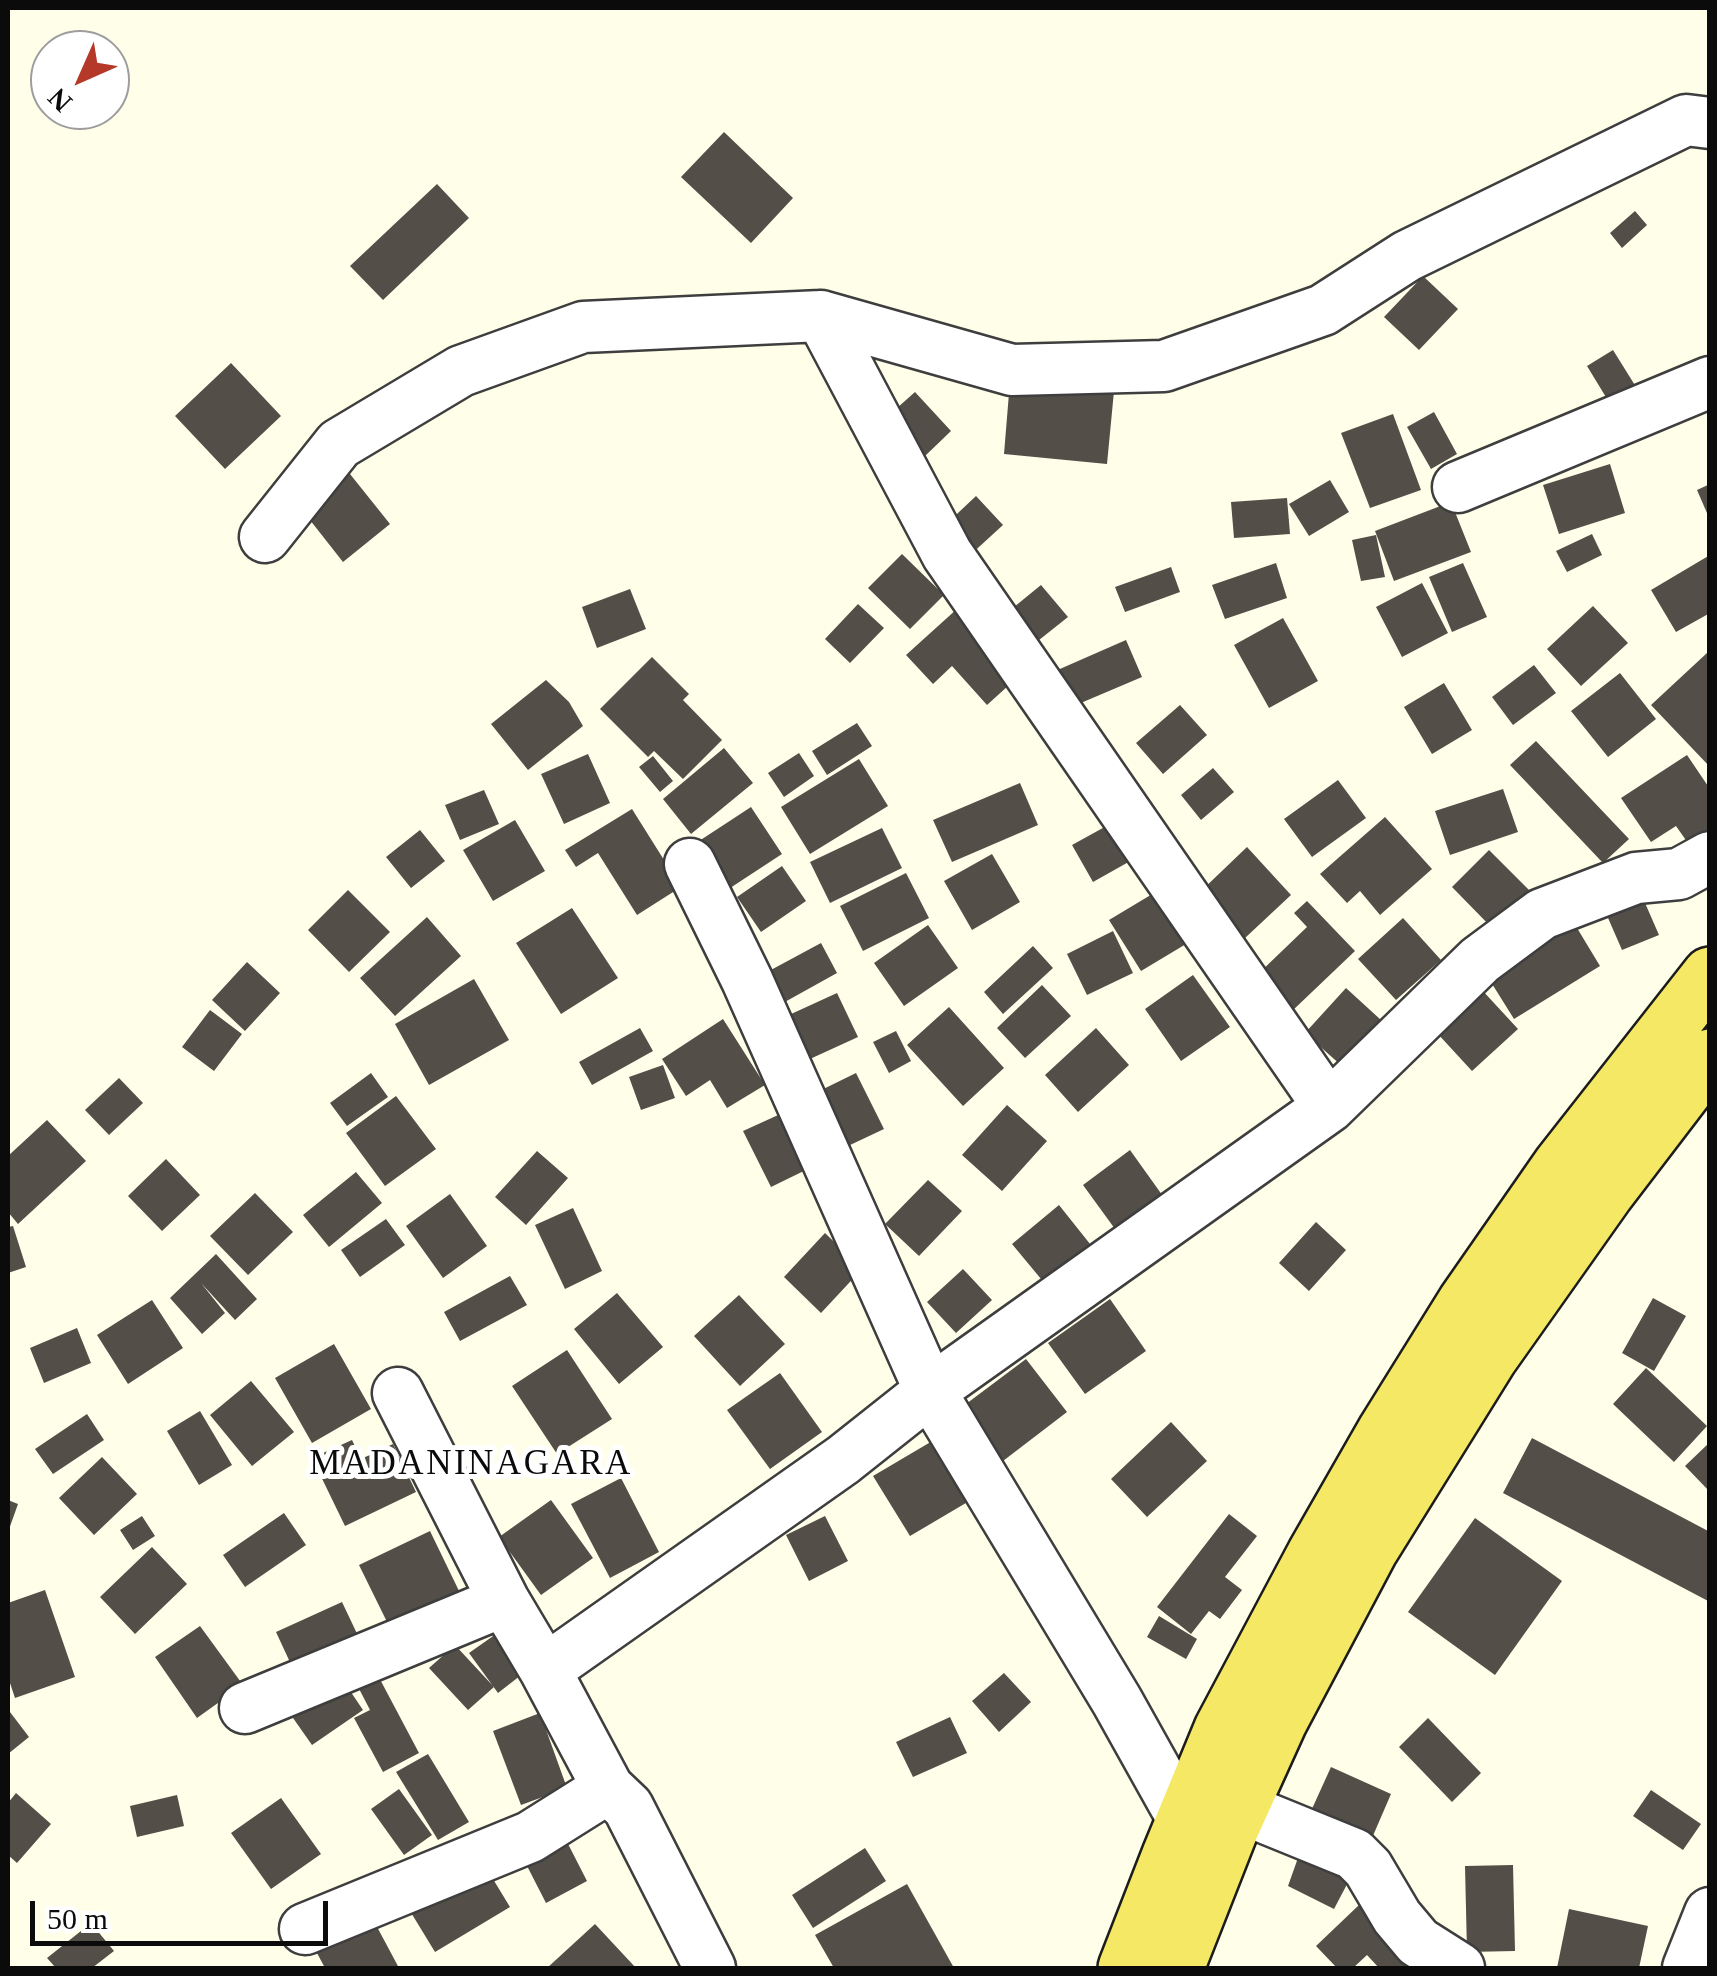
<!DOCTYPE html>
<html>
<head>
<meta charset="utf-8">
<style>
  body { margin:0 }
  #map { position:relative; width:1717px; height:1976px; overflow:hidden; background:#fefee9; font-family:Georgia,serif }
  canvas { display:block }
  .frame { position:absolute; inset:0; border:10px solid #0b0b0b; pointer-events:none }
  .north { position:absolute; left:30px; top:30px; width:100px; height:100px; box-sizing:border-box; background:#fff; border:2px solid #9d9d9d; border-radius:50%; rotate:225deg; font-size:28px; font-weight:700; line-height:40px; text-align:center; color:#0b0b0b }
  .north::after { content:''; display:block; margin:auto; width:35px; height:45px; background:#b53929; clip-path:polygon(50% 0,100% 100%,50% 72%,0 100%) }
  .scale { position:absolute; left:30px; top:1901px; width:298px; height:45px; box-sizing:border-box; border:5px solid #0b0b0b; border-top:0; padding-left:12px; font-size:30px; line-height:35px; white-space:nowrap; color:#0b0b0b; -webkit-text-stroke:8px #fff; paint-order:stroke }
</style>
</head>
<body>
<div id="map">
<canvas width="1717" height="1976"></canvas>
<div class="frame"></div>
<div class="north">N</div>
<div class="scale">50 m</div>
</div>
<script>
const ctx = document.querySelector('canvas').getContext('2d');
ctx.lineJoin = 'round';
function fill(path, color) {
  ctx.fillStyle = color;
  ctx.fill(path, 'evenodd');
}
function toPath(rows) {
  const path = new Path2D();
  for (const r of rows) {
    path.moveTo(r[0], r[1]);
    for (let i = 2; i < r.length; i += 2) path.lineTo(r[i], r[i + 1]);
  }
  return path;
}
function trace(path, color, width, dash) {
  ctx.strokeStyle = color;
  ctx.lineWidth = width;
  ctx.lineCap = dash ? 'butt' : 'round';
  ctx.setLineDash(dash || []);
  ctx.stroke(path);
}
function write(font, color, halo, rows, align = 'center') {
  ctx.font = font + ' Georgia,serif';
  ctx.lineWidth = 10;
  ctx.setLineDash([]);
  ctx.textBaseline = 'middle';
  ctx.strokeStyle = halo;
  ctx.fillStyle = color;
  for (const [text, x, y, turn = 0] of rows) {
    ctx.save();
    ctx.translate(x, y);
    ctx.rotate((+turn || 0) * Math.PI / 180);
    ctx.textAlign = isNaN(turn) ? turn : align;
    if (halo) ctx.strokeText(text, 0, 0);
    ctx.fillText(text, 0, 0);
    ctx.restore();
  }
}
fill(toPath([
  [724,132,793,198,751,243,681,177],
  [437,184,469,218,383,300,350,266],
  [1635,211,1647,225,1622,248,1610,233],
  [1423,276,1458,309,1419,350,1384,317],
  [1613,350,1656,419,1629,435,1587,366],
  [231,363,281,416,225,469,175,416],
  [1010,381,1114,391,1107,464,1004,454],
  [915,392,951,431,925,456,888,416],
  [1434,412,1457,454,1431,469,1407,427],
  [1393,414,1421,490,1370,508,1341,433],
  [342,464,390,524,343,562,295,501],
  [1610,464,1625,513,1559,534,1543,485],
  [1330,480,1349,512,1309,536,1289,504],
  [1710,484,1710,520,1697,490],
  [976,496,1003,525,968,557,941,529],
  [1287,498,1290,534,1234,538,1231,502],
  [1451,502,1471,552,1394,581,1375,531],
  [1592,534,1602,555,1567,572,1556,551],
  [1376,535,1385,577,1361,581,1352,540],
  [902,554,944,595,910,629,868,588],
  [1710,555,1710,613,1676,632,1651,590],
  [1276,563,1287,598,1225,619,1212,585],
  [1463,563,1487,617,1452,632,1429,577],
  [1171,567,1180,592,1125,612,1115,587],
  [1422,583,1448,633,1402,657,1376,607],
  [1041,585,1068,617,1029,648,1003,616],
  [630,589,646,629,597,648,582,607],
  [858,604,884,628,850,663,825,639],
  [1593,606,1628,643,1581,686,1547,649],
  [958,608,1019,676,987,705,952,666,933,684,906,655],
  [1283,618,1318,681,1269,708,1234,645],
  [1126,640,1142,677,1069,708,1053,672],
  [1707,653,1710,656,1710,767,1651,705],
  [652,657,689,694,683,700,722,740,683,779,654,751,648,757,600,709],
  [1534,665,1556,693,1513,725,1492,697],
  [1620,673,1656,719,1608,757,1571,711],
  [546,680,569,702,583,726,528,770,491,724],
  [1444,683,1472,730,1432,754,1404,707],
  [1180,705,1207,735,1163,774,1136,743],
  [857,723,872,746,827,775,812,751],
  [1536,741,1629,839,1603,863,1510,765],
  [724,748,753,783,691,834,663,799],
  [799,753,814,776,784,797,768,773],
  [588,754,610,803,564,824,541,774],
  [1687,755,1710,789,1710,833,1690,846,1676,826,1651,842,1621,798],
  [653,756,673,781,660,792,639,767],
  [859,759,888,806,810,854,781,807],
  [1213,768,1234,792,1201,820,1181,795],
  [1338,780,1366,818,1312,857,1284,819],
  [1020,783,1038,825,952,862,933,820],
  [1503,789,1518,832,1450,855,1435,811],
  [484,790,499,824,460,840,445,805],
  [751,807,782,854,724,892,693,845],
  [632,809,681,887,637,915,598,853,576,867,565,850],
  [1385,817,1432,869,1380,915,1360,891,1347,903,1320,874],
  [1121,818,1141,855,1093,882,1072,845],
  [515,820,545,871,493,901,463,850],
  [882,828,902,868,830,903,810,862],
  [420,830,445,861,411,888,386,857],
  [1247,847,1291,895,1245,938,1200,892],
  [1489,850,1532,893,1495,931,1452,887],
  [992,854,1020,902,972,930,944,881],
  [782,866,806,901,761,932,737,897],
  [906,873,929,918,863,951,840,906],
  [348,890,390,932,349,972,308,930],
  [1154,893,1186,944,1141,971,1109,920],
  [1642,896,1659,935,1622,950,1605,911],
  [1307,901,1355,951,1291,1012,1256,976,1307,927,1294,913],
  [572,908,618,978,561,1014,516,943],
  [427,917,461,956,395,1016,360,978],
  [1403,918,1441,960,1396,1000,1358,959],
  [1571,918,1600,966,1514,1019,1484,971],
  [928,925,958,968,904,1006,874,963],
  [1113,931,1133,973,1087,995,1067,954],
  [821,943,837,973,774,1008,756,978],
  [1033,946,1053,968,1003,1014,984,992],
  [247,962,280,993,245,1031,212,1000],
  [1193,975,1230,1027,1181,1061,1145,1009],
  [474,979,509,1040,429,1085,395,1024],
  [1042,985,1071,1016,1025,1058,997,1028],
  [1346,988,1393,1031,1353,1076,1305,1033],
  [1482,990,1518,1029,1472,1071,1437,1033],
  [837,993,858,1037,799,1064,778,1020],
  [949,1007,1004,1068,963,1106,907,1045],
  [210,1010,242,1034,214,1071,182,1047],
  [723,1019,765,1085,727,1108,710,1080,686,1096,662,1059],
  [640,1028,653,1051,592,1085,579,1062],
  [1096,1028,1129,1065,1078,1112,1045,1075],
  [896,1031,911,1061,889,1073,873,1042],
  [663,1065,675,1098,641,1110,629,1077],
  [371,1073,388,1097,347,1126,330,1103],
  [856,1073,884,1129,831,1154,803,1099],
  [119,1078,143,1103,109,1135,85,1110],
  [396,1096,436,1149,385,1186,346,1133],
  [1007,1105,1047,1141,1002,1191,962,1155],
  [787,1111,814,1166,771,1187,743,1131],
  [47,1120,86,1161,18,1224,8,1212,8,1156],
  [1130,1150,1170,1206,1123,1240,1083,1185],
  [537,1151,568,1178,526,1225,495,1197],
  [166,1159,200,1195,162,1231,128,1196],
  [356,1172,382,1203,329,1247,303,1215],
  [928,1180,962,1211,919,1256,885,1224],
  [255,1193,293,1232,248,1275,210,1236],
  [450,1194,487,1246,443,1278,406,1226],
  [1059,1205,1098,1254,1051,1291,1012,1244],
  [573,1208,602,1271,565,1289,535,1225],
  [386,1219,405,1245,360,1277,341,1250],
  [1316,1222,1346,1250,1309,1291,1279,1263],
  [13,1226,26,1267,8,1273,8,1227],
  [825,1233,862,1269,821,1313,784,1277],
  [216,1254,257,1299,235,1320,201,1283,225,1313,202,1334,170,1298],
  [963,1269,992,1300,956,1333,927,1302],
  [510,1276,527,1305,460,1341,444,1312],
  [617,1293,663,1347,619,1384,574,1329],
  [739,1295,785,1344,740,1386,694,1336],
  [1653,1298,1686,1316,1654,1371,1622,1353],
  [1110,1299,1146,1351,1085,1394,1048,1343],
  [152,1300,183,1348,128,1384,97,1335],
  [77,1328,91,1363,44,1383,30,1348],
  [334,1344,371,1409,312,1443,275,1378],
  [567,1350,612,1419,557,1454,512,1386],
  [1026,1359,1067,1412,1003,1461,962,1407],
  [1646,1368,1707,1426,1674,1462,1613,1404],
  [780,1373,822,1432,770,1469,727,1410],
  [251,1381,294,1432,252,1466,210,1415],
  [200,1411,232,1465,199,1485,167,1431],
  [87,1414,104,1440,53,1474,35,1449],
  [1171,1422,1207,1461,1147,1517,1111,1479],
  [1532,1438,1710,1532,1710,1602,1503,1493],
  [352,1440,361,1459,393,1444,416,1492,345,1526,312,1458],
  [934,1440,971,1500,910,1536,873,1476],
  [1710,1442,1710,1492,1685,1466],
  [102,1457,137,1494,94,1535,59,1498],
  [621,1478,659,1552,610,1578,571,1504],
  [8,1500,18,1504,8,1532],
  [551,1500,593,1558,541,1595,499,1537],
  [284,1513,306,1545,245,1587,223,1555],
  [1229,1514,1257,1536,1225,1577,1242,1590,1220,1619,1209,1611,1191,1634,1157,1607],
  [142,1516,155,1536,133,1550,120,1530],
  [825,1516,848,1561,809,1581,786,1535],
  [1475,1518,1562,1581,1495,1675,1408,1612],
  [430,1531,460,1593,389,1626,359,1565],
  [152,1547,187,1584,135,1634,100,1597],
  [45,1590,75,1677,15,1698,8,1677,8,1603],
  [342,1602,361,1642,295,1673,276,1632],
  [1159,1616,1197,1639,1186,1659,1147,1637],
  [200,1626,243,1685,197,1718,155,1657],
  [496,1634,525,1672,498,1693,469,1653],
  [455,1645,494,1687,468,1710,429,1668],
  [374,1668,419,1753,383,1772,354,1718,370,1710,354,1679],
  [338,1673,363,1710,312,1745,286,1708],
  [1004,1673,1031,1702,999,1732,972,1701],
  [10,1712,29,1737,8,1754,8,1714],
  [540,1713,567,1788,521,1805,493,1731],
  [950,1717,967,1753,913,1777,896,1742],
  [1428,1718,1481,1773,1452,1802,1399,1747],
  [428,1754,469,1822,438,1840,396,1772],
  [1331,1767,1391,1794,1372,1838,1311,1811],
  [399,1789,432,1835,404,1855,371,1809],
  [1651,1790,1701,1824,1683,1850,1633,1816],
  [16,1793,51,1824,17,1863,8,1855,8,1803],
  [177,1795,184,1826,137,1837,130,1806],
  [281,1798,321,1854,271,1889,231,1833],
  [566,1840,587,1881,546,1903,525,1862],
  [1304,1841,1354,1871,1334,1909,1288,1886],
  [471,1843,510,1907,435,1952,396,1888],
  [865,1848,886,1881,813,1928,792,1895],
  [1513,1865,1515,1951,1467,1952,1465,1866],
  [907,1884,954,1968,834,1968,815,1935],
  [1359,1905,1419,1968,1379,1968,1367,1955,1353,1968,1337,1968,1316,1946],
  [1569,1909,1648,1926,1639,1968,1557,1968],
  [368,1910,399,1968,325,1968,310,1940],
  [91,1923,114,1951,92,1968,56,1968,47,1958],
  [595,1924,636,1968,547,1968]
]), '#534e48');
const minor = toPath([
  [821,316,947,554,1329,1107],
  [1458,487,1710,382],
  [265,537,339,444,461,371,583,327,821,316,1012,370,1164,366,1323,310,1407,256,1686,120,1710,123],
  [690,864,747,980,930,1391,1117,1701,1184,1821],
  [398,1393,504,1601,545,1670,608,1788,628,1807,710,1968],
  [545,1670,843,1460,930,1391,1329,1107,1480,960,1542,914,1636,878,1679,874,1710,857],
  [245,1708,504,1601],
  [1241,1808,1354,1854,1368,1868,1397,1917,1418,1942,1459,1968],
  [305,1929,530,1837,608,1788],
  [1688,1968,1710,1913]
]);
const major = toPath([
  [1126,1968,1170,1855,1222,1729,1315,1554,1386,1430,1465,1303,1561,1165,1710,975],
  [1176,1968,1231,1828,1279,1722,1370,1550,1490,1357,1606,1193,1710,1057]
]);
trace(minor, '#3e3e3e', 55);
trace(major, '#1c1c1c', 60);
trace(minor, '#fff', 50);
trace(major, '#f4e864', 55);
ctx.letterSpacing = '2.5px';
write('35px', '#0b0b0b', '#fff', [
  ["MADANINAGARA",471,1465]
]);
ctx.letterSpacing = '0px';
</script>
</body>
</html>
